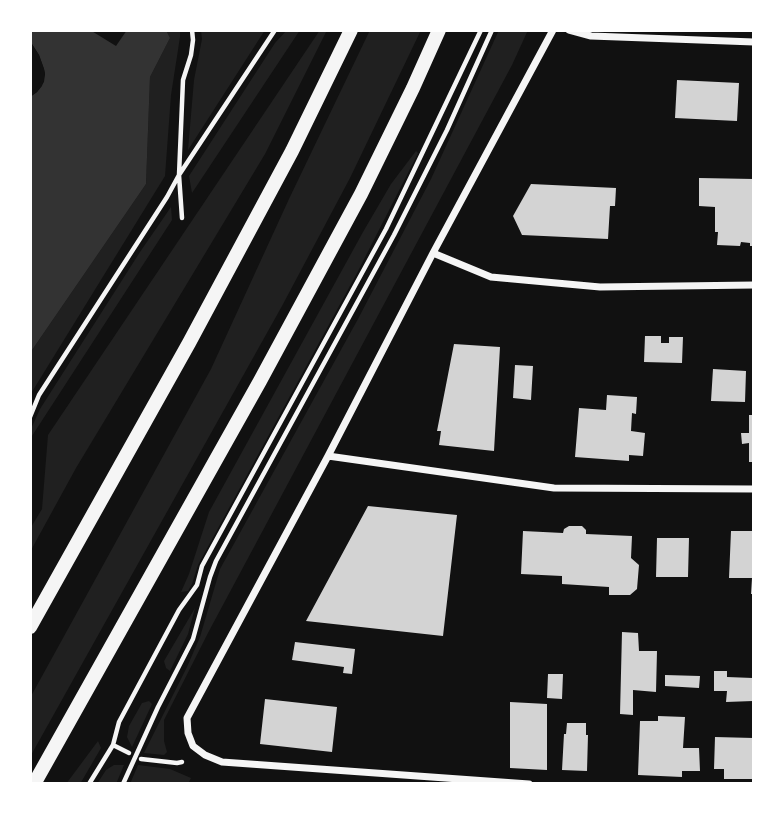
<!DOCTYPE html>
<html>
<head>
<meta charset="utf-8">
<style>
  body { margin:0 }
  #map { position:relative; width:784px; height:814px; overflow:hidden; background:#111; font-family:Ubuntu,sans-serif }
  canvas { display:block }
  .frame { position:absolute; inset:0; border:32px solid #fff; pointer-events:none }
</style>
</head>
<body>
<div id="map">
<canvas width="784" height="814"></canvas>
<div class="frame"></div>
</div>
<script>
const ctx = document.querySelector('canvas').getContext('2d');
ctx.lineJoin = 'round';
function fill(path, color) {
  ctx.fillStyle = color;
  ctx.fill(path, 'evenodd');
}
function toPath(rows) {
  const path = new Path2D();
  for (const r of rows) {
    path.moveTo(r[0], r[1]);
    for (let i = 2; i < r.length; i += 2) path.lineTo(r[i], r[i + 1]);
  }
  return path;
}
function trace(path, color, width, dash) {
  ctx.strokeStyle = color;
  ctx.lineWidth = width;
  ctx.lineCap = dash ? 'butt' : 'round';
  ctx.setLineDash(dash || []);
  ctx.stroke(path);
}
fill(toPath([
  [166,30,180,30,180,37,171,95,165,176,30,395,30,353,146,184,150,77,170,38],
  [201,30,265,30,188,150,194,80,202,39],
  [287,30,300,30,192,193,189,176,275,43],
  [320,30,327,30,265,154,76,468,30,552,30,529,42,509,48,435],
  [370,30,421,30,350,178,282,306,30,757,30,698,211,369,289,199],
  [499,30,528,30,512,65,209,631,164,720,164,741,167,752,164,755,144,753,187,667,200,637,220,569,358,319,431,179],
  [416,151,418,153,410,169,357,273,198,565,192,584,188,591,181,592,189,574,209,512,363,232,391,184],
  [171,207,172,220,30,439,30,431,40,409,140,252],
  [195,608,188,634,170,671,166,668,164,661],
  [149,701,152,704,132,747,127,737,129,726,142,703],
  [98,741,101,748,80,784,66,784],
  [114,765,124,765,116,784,97,784,106,770],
  [138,765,170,769,191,778,188,784,130,784]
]), '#202020');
fill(toPath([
  [30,30,90,30,116,46,127,30,166,30,170,38,150,77,146,184,30,353,30,97,37,92,44,82,45,74,44,69,39,55,30,41]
]), '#333');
fill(toPath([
  [30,41,39,55,44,69,45,74,42,86,37,92,30,97,30,93,35,89,41,81,41,74,40,67,30,47]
]), '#111');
fill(toPath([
  [677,80,739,83,737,121,675,118],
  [699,178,754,179,754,246,750,246,750,243,741,242,740,246,717,245,718,232,715,232,715,207,699,206],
  [531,184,616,188,615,206,610,206,608,239,522,235,513,216],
  [645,336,661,336,661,343,669,343,669,337,683,337,682,363,644,362],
  [454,344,500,347,494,451,439,445,441,431,437,431],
  [515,365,533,366,531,400,513,398],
  [713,369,746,371,745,402,711,401],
  [607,395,637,397,636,414,632,413,631,431,645,433,643,456,629,455,629,461,575,457,579,408,606,410],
  [749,415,754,415,754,462,749,462,749,443,742,444,741,433,749,433],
  [368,506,457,515,443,636,306,621],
  [569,526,582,526,586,530,586,534,632,536,631,558,639,565,637,589,630,595,609,595,609,587,562,584,562,576,521,574,523,531,563,533,564,529],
  [731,531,754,531,754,594,751,594,752,578,729,578],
  [657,538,689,538,688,577,656,577],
  [622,632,638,633,639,651,657,651,656,692,633,690,633,715,620,714],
  [295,642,355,649,352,674,343,673,344,667,292,660],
  [714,671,727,671,727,677,753,678,753,701,726,702,727,691,714,691],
  [548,674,563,674,562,699,547,698],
  [665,675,700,676,699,688,665,686],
  [265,699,337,707,332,752,260,744],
  [510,702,547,704,547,770,510,768],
  [658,716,685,717,683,748,699,748,700,771,682,771,682,777,638,775,640,721,658,721],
  [567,723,586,723,586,735,588,735,587,771,562,770,564,734,566,734],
  [715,737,754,738,754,779,724,779,724,769,714,769]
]), '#d3d3d3');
trace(toPath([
  [182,218,179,175,183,80,191,55,193,40,192,30],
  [30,417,39,395,167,197,179,175,275,30],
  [113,745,129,753],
  [141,759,177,763,182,762],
  [89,784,113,745,119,722,179,610,197,585,202,566,386,229,481,30],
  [123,784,158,707,193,639,210,577,216,561,394,235,447,130,492,30]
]), '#f5f5f5', 4.5);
trace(toPath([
  [569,30,591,36,754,42],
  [433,253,491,277,600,287,754,285],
  [328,456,554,488,754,489],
  [529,784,222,762,205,755,193,746,188,733,187,718,328,456,433,253,553,30]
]), '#f5f5f5', 7);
trace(toPath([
  [30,627,189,343,292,151,351,30],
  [34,784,260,381,361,194,413,88,439,30]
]), '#f5f5f5', 14);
</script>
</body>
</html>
